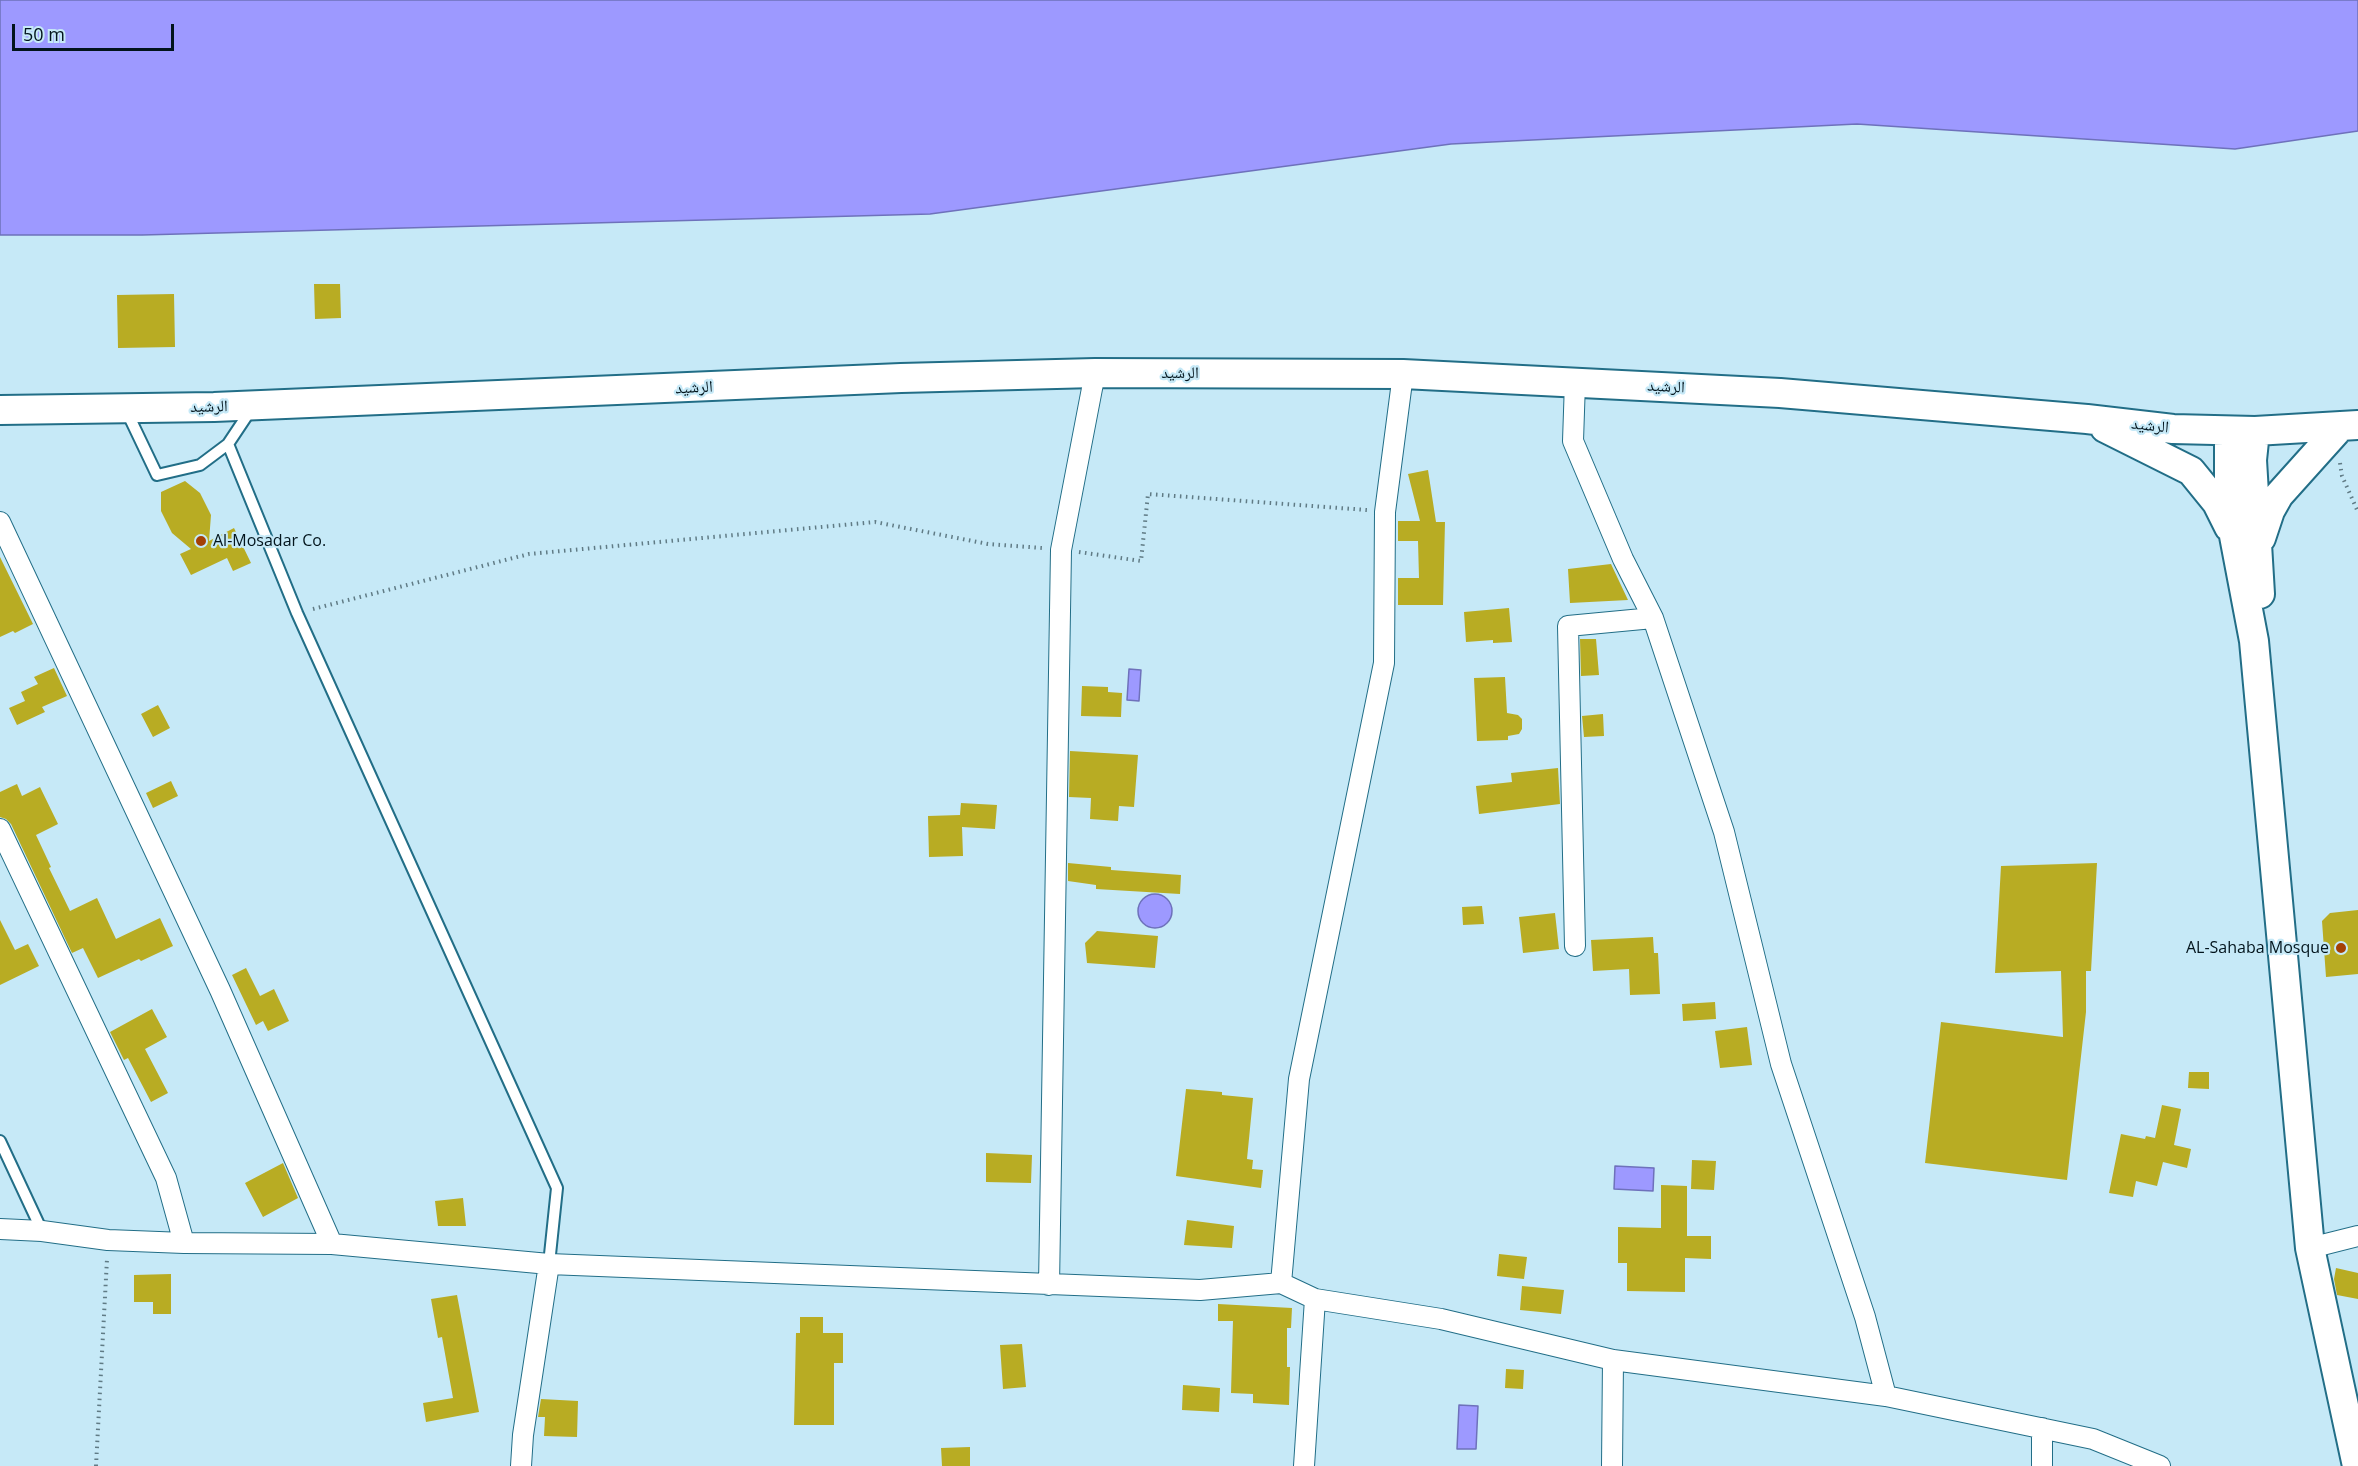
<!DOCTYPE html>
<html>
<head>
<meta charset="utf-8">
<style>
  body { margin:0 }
  #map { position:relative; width:2358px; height:1466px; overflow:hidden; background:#c6e9f7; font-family:"Open Sans",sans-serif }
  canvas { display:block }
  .scale { position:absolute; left:12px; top:24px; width:162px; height:27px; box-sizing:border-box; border:3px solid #02141c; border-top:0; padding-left:8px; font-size:18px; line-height:21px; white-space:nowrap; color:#02141c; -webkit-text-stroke:4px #c6e9f7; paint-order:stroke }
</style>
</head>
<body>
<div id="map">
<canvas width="2358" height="1466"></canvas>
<div class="scale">50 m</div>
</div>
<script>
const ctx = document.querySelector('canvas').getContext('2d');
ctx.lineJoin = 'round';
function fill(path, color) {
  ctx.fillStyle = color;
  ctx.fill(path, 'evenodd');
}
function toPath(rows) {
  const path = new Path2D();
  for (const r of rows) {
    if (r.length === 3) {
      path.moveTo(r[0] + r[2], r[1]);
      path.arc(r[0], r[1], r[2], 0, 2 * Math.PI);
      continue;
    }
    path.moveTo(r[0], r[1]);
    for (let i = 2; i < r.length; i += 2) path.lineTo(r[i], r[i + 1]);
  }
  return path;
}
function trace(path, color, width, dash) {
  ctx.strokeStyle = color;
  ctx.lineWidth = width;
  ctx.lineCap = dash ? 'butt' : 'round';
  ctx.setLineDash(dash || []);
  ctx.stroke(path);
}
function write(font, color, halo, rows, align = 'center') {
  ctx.font = font + ' "Open Sans","Noto Naskh Arabic",sans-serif';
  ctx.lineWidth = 4.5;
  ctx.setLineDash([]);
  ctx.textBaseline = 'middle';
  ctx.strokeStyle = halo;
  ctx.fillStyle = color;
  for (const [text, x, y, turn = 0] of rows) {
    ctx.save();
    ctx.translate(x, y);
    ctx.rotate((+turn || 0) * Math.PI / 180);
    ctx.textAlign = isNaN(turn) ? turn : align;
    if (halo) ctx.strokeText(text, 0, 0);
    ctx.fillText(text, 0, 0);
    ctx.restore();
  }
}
const water = toPath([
  [0,0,2358,0,2358,131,2235,149,1857,124,1451,144,930,214,142,235,0,235,0,0],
  [1129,669,1141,670,1139,701,1127,700,1129,669],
  [1155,911,17],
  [1615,1166,1654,1168,1653,1191,1614,1189,1615,1166],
  [1459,1405,1478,1406,1476,1449,1457,1449,1459,1405]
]);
fill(water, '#9d99ff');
trace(water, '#6e71bb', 1.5);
fill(toPath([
  [314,284,340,284,341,318,315,319],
  [174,294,175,347,118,348,117,295],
  [1428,470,1436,522,1445,522,1443,605,1398,605,1398,578,1419,578,1418,541,1398,541,1398,521,1420,521,1408,474],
  [185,481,200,493,211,515,209,541,234,528,251,563,233,571,227,558,191,575,180,554,191,549,172,533,161,511,161,492],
  [0,557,33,624,15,633,13,631,0,637],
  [1611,564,1628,600,1570,603,1568,569],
  [1509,608,1512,642,1493,643,1493,640,1466,642,1464,612],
  [1580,639,1596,639,1599,675,1581,676],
  [54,668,67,696,42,707,45,712,17,725,9,708,25,701,21,692,38,684,34,677],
  [1505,677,1507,713,1518,715,1522,719,1522,729,1519,734,1508,736,1508,740,1477,741,1474,678],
  [1082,686,1108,687,1108,692,1122,693,1121,717,1081,716],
  [158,705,170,728,153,737,141,714],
  [1603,714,1604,736,1584,737,1582,716],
  [1070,751,1138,755,1134,807,1119,806,1118,821,1090,819,1091,798,1069,797],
  [1558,768,1560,804,1479,814,1476,786,1512,782,1511,773],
  [171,781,178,796,153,808,146,793],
  [17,784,22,796,40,787,58,824,36,835,51,867,49,868,70,911,97,898,116,939,160,918,173,946,141,961,139,959,98,978,83,948,72,953,11,824,6,819,0,817,0,792],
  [961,803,997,805,995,829,962,827,963,856,929,857,928,816,960,815],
  [1068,863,1111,867,1111,870,1181,875,1180,894,1096,889,1096,885,1068,881],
  [2097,863,2091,971,2086,971,2086,1012,2067,1180,1925,1163,1941,1022,2063,1037,2061,971,1995,973,2001,866],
  [1482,906,1484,924,1463,925,1462,907],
  [2358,910,2358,974,2326,977,2322,921,2330,913],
  [1555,913,1559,949,1523,953,1519,917],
  [0,920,15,950,28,944,39,966,0,985],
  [1097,931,1158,936,1155,968,1087,963,1085,943],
  [1653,937,1654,953,1658,953,1660,994,1630,995,1629,969,1593,971,1591,940],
  [246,968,260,996,274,989,289,1021,268,1031,263,1021,256,1025,232,975],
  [1715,1002,1716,1019,1683,1021,1682,1004],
  [152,1009,167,1037,145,1049,168,1093,151,1102,128,1058,124,1060,110,1032],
  [1747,1027,1752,1065,1720,1068,1715,1031],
  [2189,1072,2209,1072,2209,1089,2188,1088],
  [1186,1089,1222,1092,1222,1095,1253,1098,1247,1159,1253,1160,1252,1169,1263,1170,1261,1188,1176,1176],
  [2162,1105,2181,1109,2174,1145,2191,1149,2187,1168,2163,1162,2157,1186,2136,1181,2133,1197,2109,1193,2121,1134,2145,1139,2146,1136,2155,1138],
  [986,1153,1032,1155,1031,1183,986,1182],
  [1692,1160,1716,1161,1714,1190,1691,1189],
  [283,1163,298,1198,263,1217,245,1183],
  [1661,1185,1687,1186,1687,1236,1711,1236,1711,1259,1685,1258,1685,1292,1627,1291,1627,1263,1618,1263,1618,1227,1661,1228],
  [463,1198,466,1226,438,1226,435,1201],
  [1187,1220,1234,1226,1232,1248,1184,1245],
  [1499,1254,1527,1257,1524,1279,1497,1276],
  [2336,1268,2358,1273,2358,1299,2337,1295,2334,1279],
  [171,1274,171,1314,153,1314,153,1302,134,1302,134,1275],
  [1522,1286,1564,1290,1561,1314,1520,1310],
  [457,1295,479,1412,426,1422,423,1403,453,1398,442,1337,438,1338,431,1299],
  [1218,1304,1292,1308,1291,1328,1287,1328,1287,1367,1290,1367,1289,1405,1253,1403,1253,1394,1231,1393,1233,1321,1218,1321],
  [800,1317,823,1317,823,1333,843,1333,843,1363,834,1363,834,1425,794,1425,796,1333,800,1333],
  [1022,1344,1026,1387,1003,1389,1000,1345],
  [1506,1369,1524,1370,1523,1389,1505,1388],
  [1183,1385,1220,1388,1219,1412,1182,1410],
  [541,1399,578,1401,577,1437,544,1436,545,1417,538,1417],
  [970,1447,970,1466,942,1466,941,1448]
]), '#b8ac23');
const lane = toPath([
  [126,410,157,475,200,465,228,444,252,408],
  [228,444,297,613,557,1188,549,1264],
  [0,1141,42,1231]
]);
const street = toPath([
  [1575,382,1573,441,1623,559,1653,618,1724,832,1781,1064,1865,1317,1886,1396],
  [0,522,220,990,332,1244],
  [0,829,166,1178,184,1243],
  [1575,946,1568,626,1653,618],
  [0,1229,42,1231,108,1240,184,1243,332,1244,549,1264,1200,1290,1281,1283,1315,1299,1441,1319,1613,1360,1886,1396,2093,1439,2160,1466],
  [2310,1248,2358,1236],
  [1281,1283,1299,1079,1384,663,1385,512,1403,374],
  [1049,1285,1061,550,1095,373],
  [2042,1428,2042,1466],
  [521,1466,523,1435,549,1264],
  [1304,1466,1315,1299],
  [1612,1466,1613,1360]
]);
const secondary = toPath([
  [0,410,214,407,901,378,1095,373,1403,374,1780,393,2087,419,2173,429,2255,431,2358,425],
  [2105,428,2191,471,2217,503,2229,527],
  [2229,431,2229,482,2234,536,2254,641,2310,1248,2357,1466],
  [2255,431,2252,460,2260,594],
  [2261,538,2270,511,2279,495,2341,426]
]);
trace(lane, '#226e87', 14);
trace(street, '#226e87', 22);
trace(secondary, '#226e87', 32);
trace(toPath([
  [2340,463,2342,476,2358,512],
  [1079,552,1141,561,1148,494,1367,510],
  [313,609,529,554,875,522,988,544,1042,548],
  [96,1466,107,1259]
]), '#607b85', 4, [1.5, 4.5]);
trace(lane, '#fff', 10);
trace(street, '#fff', 20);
trace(secondary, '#fff', 28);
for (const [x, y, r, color] of [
  [201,541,6,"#a44105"],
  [2341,948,6,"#a44105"]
]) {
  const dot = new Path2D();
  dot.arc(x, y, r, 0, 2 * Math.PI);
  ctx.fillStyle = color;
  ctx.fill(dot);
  trace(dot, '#c6e9f7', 2);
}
write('16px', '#02141c', '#c6e9f7', [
  ["الرشيد",1180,373],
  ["الرشيد",1666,387,3],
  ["الرشيد",694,388,-3],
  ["الرشيد",209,407,-1],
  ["الرشيد",2150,426,6]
]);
write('16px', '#02141c', '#c6e9f7', [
  ["Al-Mosadar Co.",213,541],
  ["AL-Sahaba Mosque",2329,948,"right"]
], 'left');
</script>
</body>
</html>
